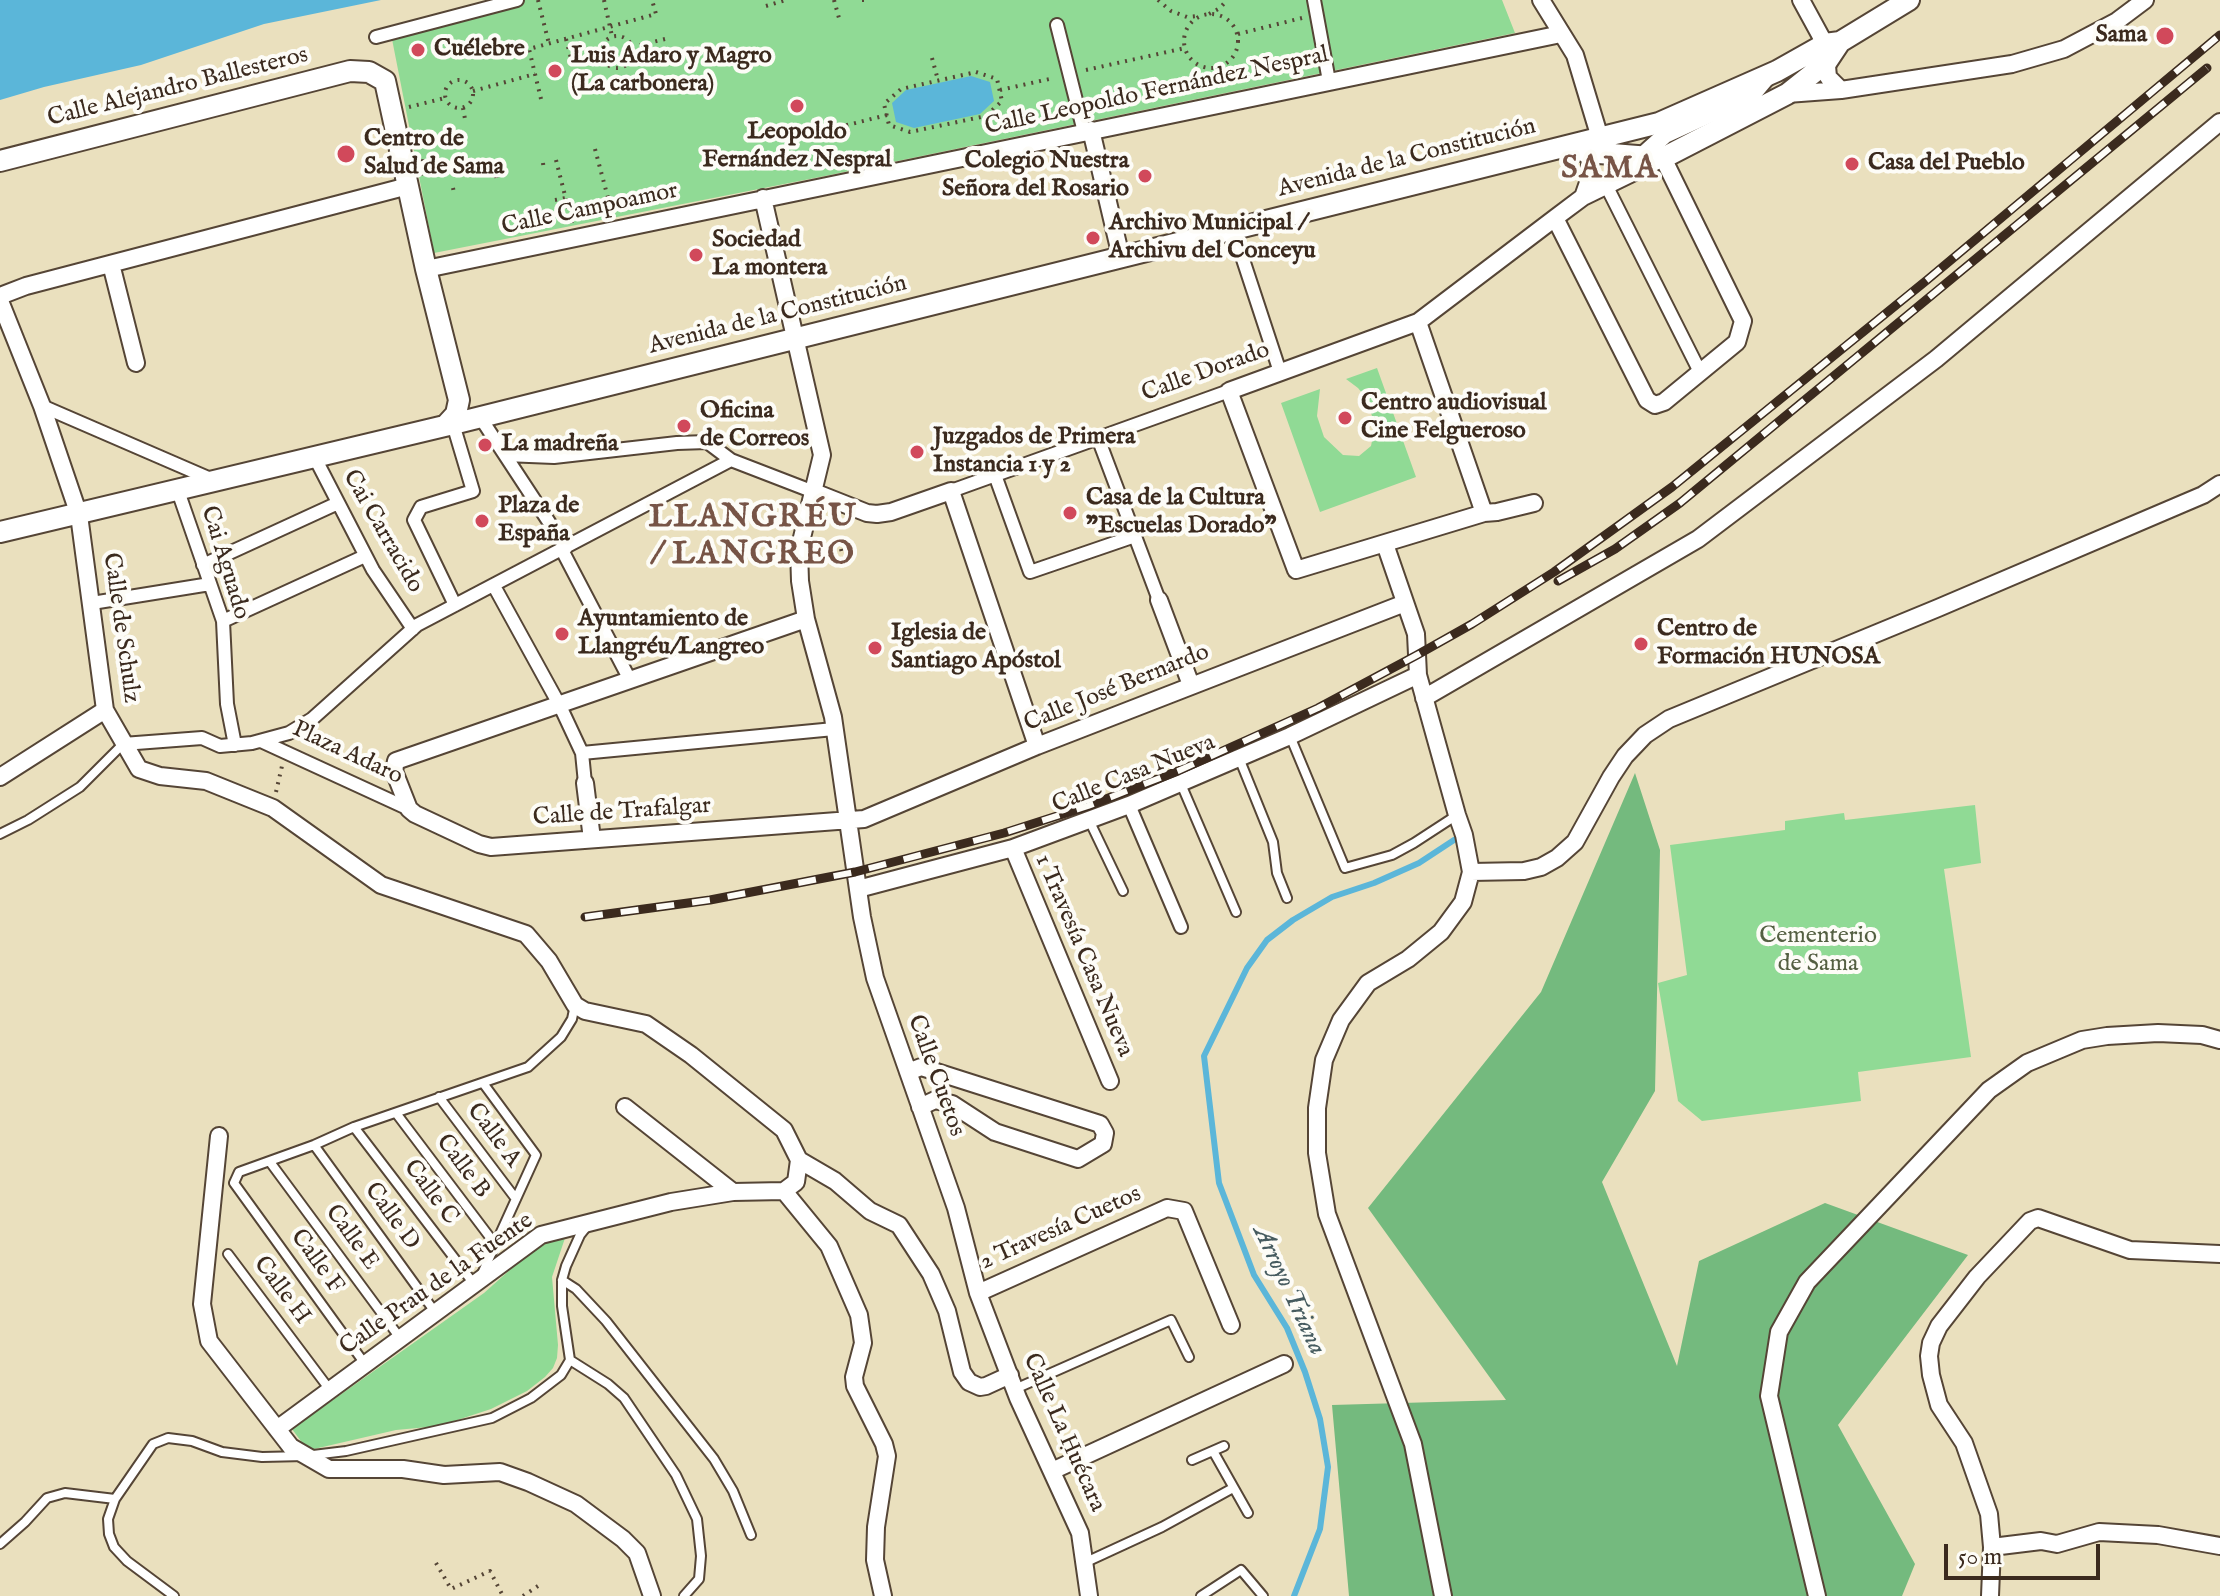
<!DOCTYPE html>
<html>
<head>
<meta charset="utf-8">
<style>
  body { margin:0 }
  #map { position:relative; width:2220px; height:1596px; overflow:hidden; background:#eae0be; font-family:"IM FELL English",serif }
  canvas { display:block }
  .scale { position:absolute; left:1944px; top:1544px; width:156px; height:36px; box-sizing:border-box; border:4px solid #3b2a1e; border-top:0; padding-left:10px; font-size:24px; line-height:28px; white-space:nowrap; color:#3b2a1e; -webkit-text-stroke:6px #fdfcf7; paint-order:stroke }
</style>
</head>
<body>
<div id="map">
<canvas width="2220" height="1596"></canvas>
<div class="scale">50 m</div>
</div>
<script>
const ctx = document.querySelector('canvas').getContext('2d');
ctx.lineJoin = 'round';
function fill(path, color) {
  ctx.fillStyle = color;
  ctx.fill(path, 'evenodd');
}
function toPath(rows) {
  const path = new Path2D();
  for (const r of rows) {
    if (r.length === 3) {
      path.moveTo(r[0] + r[2], r[1]);
      path.arc(r[0], r[1], r[2], 0, 2 * Math.PI);
      continue;
    }
    path.moveTo(r[0], r[1]);
    for (let i = 2; i < r.length; i += 2) path.lineTo(r[i], r[i + 1]);
  }
  return path;
}
function trace(path, color, width, dash) {
  ctx.strokeStyle = color;
  ctx.lineWidth = width;
  ctx.lineCap = dash ? 'butt' : 'round';
  ctx.setLineDash(dash || []);
  ctx.stroke(path);
}
function write(font, color, halo, rows, align = 'center') {
  ctx.font = font + ' "IM FELL English",serif';
  ctx.lineWidth = 8;
  ctx.setLineDash([]);
  ctx.textBaseline = 'middle';
  ctx.strokeStyle = halo;
  ctx.fillStyle = color;
  for (const [text, x, y, turn = 0] of rows) {
    ctx.save();
    ctx.translate(x, y);
    ctx.rotate((+turn || 0) * Math.PI / 180);
    ctx.textAlign = isNaN(turn) ? turn : align;
    if (halo) ctx.strokeText(text, 0, 0);
    ctx.fillText(text, 0, 0);
    ctx.restore();
  }
}
fill(toPath([
  [511,0,1502,0,1515,33,830,175,434,253,391,34],
  [1377,368,1416,477,1320,512,1281,403,1320,389,1317,416,1324,437,1343,455,1359,456,1371,446,1374,431,1373,419,1366,398,1358,388,1346,379],
  [1975,805,1981,863,1944,869,1971,1057,1858,1072,1861,1101,1702,1121,1678,1101,1658,983,1687,975,1670,845,1785,830,1785,821,1844,813,1845,820],
  [559,1237,565,1238,552,1277,558,1345,557,1358,553,1368,545,1377,527,1391,491,1409,439,1426,396,1430,314,1449,306,1448,292,1429,484,1293,530,1252]
]), '#90da95');
fill(toPath([
  [1635,773,1660,850,1655,1091,1602,1182,1677,1366,1699,1261,1825,1203,1968,1255,1838,1425,1915,1564,1902,1596,1349,1596,1332,1405,1506,1400,1368,1208,1541,992]
]), '#74ba7e');
fill(toPath([
  [0,0,381,0,264,24,141,65,44,87,0,100],
  [971,76,990,82,994,101,980,114,914,128,896,122,892,103,906,90]
]), '#5bb6d9');
trace(toPath([
  [1294,1596,1320,1529,1328,1467,1320,1419,1305,1372,1287,1328,1254,1275,1219,1183,1204,1056,1247,968,1267,940,1293,920,1332,897,1374,883,1419,863,1454,840]
]), '#5bb6d9', 6);
const service = toPath([
  [1290,736,1345,868,1392,855,1414,843,1457,815],
  [1239,758,1273,842,1277,873,1287,898],
  [1181,784,1236,912],
  [1089,820,1123,891],
  [0,834,28,820,80,787,123,744],
  [439,1097,516,1199],
  [396,1113,495,1244],
  [354,1127,474,1284],
  [314,1145,435,1312],
  [270,1162,400,1338],
  [228,1254,330,1390],
  [481,1276,536,1155,483,1083],
  [562,1280,576,1289,606,1321,714,1459,733,1491,751,1535],
  [570,1360,608,1384,624,1398,676,1475,697,1519,701,1556,699,1579,684,1596],
  [365,1364,234,1183,239,1172,314,1145,354,1127,528,1067,561,1037,572,1019,575,1005],
  [1015,1389,1171,1320,1189,1357],
  [1213,1451,1248,1513],
  [1192,1460,1224,1446],
  [0,1544,25,1522,47,1498,65,1493,115,1499],
  [1084,1563,1162,1527,1233,1488],
  [174,1596,127,1561,114,1547,109,1534,108,1519,115,1499,153,1444,168,1438,192,1441,222,1452,262,1457,305,1456,346,1451,492,1418,531,1398,561,1375,570,1360,562,1306,562,1280,566,1266,580,1235,588,1225],
  [1201,1596,1241,1570,1263,1596]
]);
const pedestrian = toPath([
  [1314,0,1329,81],
  [1057,25,1084,132],
  [376,37,517,0],
  [405,173,423,167],
  [1606,185,1700,372],
  [1233,229,1280,372],
  [42,406,213,480],
  [480,417,566,548],
  [453,424,473,491,421,507,414,520,455,605],
  [1098,438,1159,600],
  [505,455,554,457,677,443,707,442,731,460],
  [314,456,373,570,413,629],
  [995,475,1030,572,1135,536],
  [178,491,223,621,227,704,235,745],
  [951,491,1229,391],
  [562,550,630,680],
  [203,565,338,503],
  [494,586,560,706,582,753,585,783],
  [92,603,210,584],
  [223,621,365,556],
  [261,741,409,809],
  [123,744,202,738,220,746,252,743,289,733,312,719,417,625,731,460,814,492],
  [582,753,834,729],
  [1129,805,1181,927]
]);
const minor = toPath([
  [1541,0,1575,55,1600,138],
  [1801,0,1825,44,1828,77,1841,90],
  [1787,94,1841,90,2012,64,2064,49,2117,21,2145,0],
  [1091,130,1121,257],
  [1635,162,1665,135,1752,95,1768,76],
  [1583,197,1590,177,1590,161,1586,152],
  [763,198,822,455,799,550,800,581,806,619,833,717,862,917,875,978,956,1208,978,1293,1018,1398,1080,1533,1089,1596],
  [111,264,136,363],
  [426,269,1561,34],
  [0,296,26,286,408,186],
  [0,301,42,406,79,515,105,710,139,769,160,776,206,781,273,808,381,885,526,934,549,961,575,1005,585,1011,646,1024,691,1055,784,1130,799,1160,796,1182,784,1191,733,1192,671,1202,541,1235,277,1429],
  [1418,322,1484,513],
  [814,492,867,513,877,514,891,512,951,491,1037,746],
  [1534,503,1497,512,1484,513,1296,570,1229,391,1418,322,1555,218,1583,197,1663,158,1743,321,1737,342,1664,402,1655,405,1647,400,1555,218],
  [1385,544,1416,634,1418,675,1457,815,1464,835,1471,872,1463,902,1441,932,1408,959,1368,983,1341,1020,1324,1060,1317,1108,1317,1153,1327,1214,1413,1444,1443,1596],
  [1159,600,1191,685],
  [806,619,396,761,394,771,409,809,415,814,479,844,491,847,864,819,1037,746,1405,603],
  [1424,698,1698,539,1936,359,2220,122],
  [0,777,105,710],
  [585,783,592,839],
  [1013,848,1110,1081],
  [1471,872,1524,871,1541,867,1557,858,1575,842,1611,777,1625,756,1645,735,1669,719,1938,608,2203,495,2220,484],
  [858,889,1013,848,1129,805,1290,736,1418,675],
  [908,1072,921,1067,1100,1124,1105,1133,1103,1144,1078,1159,995,1132,952,1104,935,1100,920,1107],
  [625,1107,733,1192],
  [219,1136,202,1304,209,1341,291,1447,329,1469,403,1469,444,1475,500,1472,528,1482,576,1504,623,1539,637,1553,652,1596],
  [799,1160,835,1181,870,1211,899,1225,931,1274,947,1311,962,1372,969,1382,980,1387,986,1386,1010,1375],
  [784,1191,829,1246,859,1315,863,1343,854,1377,855,1386,884,1444,887,1456,876,1527,875,1560,883,1596],
  [978,1293,1167,1208,1184,1211,1231,1325],
  [1052,1471,1284,1364],
  [1992,1547,2041,1541,2057,1544,2099,1532,2158,1535,2220,1546],
  [1817,1596,1769,1396,1779,1332,1807,1282,1989,1090,2027,1063,2082,1040,2107,1036,2158,1033,2202,1035,2220,1040],
  [1990,1596,1992,1547,1989,1514,1964,1443,1939,1405,1931,1375,1929,1356,1931,1343,1939,1326,1977,1277,2030,1221,2038,1218,2130,1250,2220,1254]
]);
const tertiary = toPath([
  [1572,148,1586,152,1663,158,1787,94,1826,63,1840,42],
  [0,161,350,71,369,72,385,81,426,269,459,400,456,414,445,426],
  [0,532,453,424,1659,123,1777,71,1825,44,1840,42,1909,0]
]);
trace(service, '#554536', 12);
trace(pedestrian, '#554536', 16);
trace(minor, '#554536', 20);
trace(tertiary, '#554536', 24);
trace(toPath([
  [538,0,549,44],
  [604,0,612,36],
  [834,0,839,18],
  [862,0,865,0],
  [1158,0,1171,11,1187,17,1199,16],
  [766,6,786,0],
  [1209,14,1220,8,1227,0],
  [1211,41,27],
  [1238,34,1302,18],
  [617,52,16],
  [566,39,579,89],
  [632,47,665,39],
  [932,58,938,80],
  [572,64,601,56],
  [1217,68,1221,89],
  [1086,70,1185,48],
  [976,72,997,79,1002,101,986,116,910,132,889,125,884,104,901,89,976,72],
  [459,94,14],
  [1000,90,1054,78],
  [473,91,535,74],
  [541,99,529,49,656,14,652,0],
  [409,107,445,98],
  [463,108,465,119],
  [792,139,887,115],
  [595,149,612,213],
  [556,160,572,223],
  [543,163,544,171],
  [496,176,497,183],
  [453,188,454,193],
  [555,200,566,198],
  [841,549,844,561],
  [276,792,282,766],
  [436,1563,451,1589,490,1571,503,1596],
  [523,1596,538,1586]
]), '#554536', 4, [2, 6]);
trace(service, '#fff', 8);
trace(pedestrian, '#fff', 12);
trace(minor, '#fff', 16);
trace(tertiary, '#fff', 20);
const rail = toPath([
  [1558,581,1615,549,1680,503,2207,68],
  [585,917,710,900,855,872,1004,833,1088,806,1178,771,1318,708,1417,655,1472,624,1554,572,1672,487,1927,280,2220,35]
]);
trace(rail, '#3b2a1e', 9);
trace(rail, '#fdfcf7', 6, [18]);
for (const [x, y, r, color] of [
  [2165,36,10,"#d1495b"],
  [418,50,8,"#d1495b"],
  [555,71,8,"#d1495b"],
  [797,106,8,"#d1495b"],
  [346,154,10,"#d1495b"],
  [1852,164,8,"#d1495b"],
  [1145,176,8,"#d1495b"],
  [1093,238,8,"#d1495b"],
  [696,255,8,"#d1495b"],
  [1345,418,8,"#d1495b"],
  [684,426,8,"#d1495b"],
  [485,445,8,"#d1495b"],
  [917,452,8,"#d1495b"],
  [1070,513,8,"#d1495b"],
  [482,521,8,"#d1495b"],
  [562,634,8,"#d1495b"],
  [1641,644,8,"#d1495b"],
  [875,648,8,"#d1495b"]
]) {
  const dot = new Path2D();
  dot.arc(x, y, r, 0, 2 * Math.PI);
  ctx.fillStyle = color;
  ctx.fill(dot);
  trace(dot, '#fdfcf7', 3);
}
write('bold 24px', '#3b2a1e', '#fdfcf7', [
  ["Sama",2147,36,"right"],
  ["Cuélebre",434,50],
  ["Luis Adaro y Magro",571,57],
  ["(La carbonera)",571,85],
  ["Leopoldo",797,133,"center"],
  ["Fernández Nespral",797,161,"center"],
  ["Centro de",364,140],
  ["Salud de Sama",364,168],
  ["Colegio Nuestra",1129,162,"right"],
  ["Señora del Rosario",1129,190,"right"],
  ["Casa del Pueblo",1868,164],
  ["Archivo Municipal /",1109,224],
  ["Archivu del Conceyu",1109,252],
  ["Sociedad",712,241],
  ["La montera",712,269],
  ["Centro audiovisual",1361,404],
  ["Cine Felgueroso",1361,432],
  ["Oficina",700,412],
  ["de Correos",700,440],
  ["Juzgados de Primera",933,438],
  ["Instancia 1 y 2",933,466],
  ["La madreña",501,445],
  ["Casa de la Cultura",1086,499],
  ["\"Escuelas Dorado\"",1086,527],
  ["Plaza de",498,507],
  ["España",498,535],
  ["Ayuntamiento de",578,620],
  ["Llangréu/Langreo",578,648],
  ["Centro de",1657,630],
  ["Formación HUNOSA",1657,658],
  ["Iglesia de",891,634],
  ["Santiago Apóstol",891,662]
], 'left');
write('24px', '#3b2a1e', '#fdfcf7', [
  ["Calle Alejandro Ballesteros",178,88,-14],
  ["Calle Leopoldo Fernández Nespral",1157,92,-12],
  ["Avenida de la Constitución",1407,159,-14],
  ["Calle Campoamor",590,210,-12],
  ["Avenida de la Constitución",778,316,-14],
  ["Calle Dorado",1206,373,-20],
  ["Cai Carracido",382,532,60],
  ["Cai Aguado",224,563,73],
  ["Calle de Schulz",120,628,82],
  ["Calle José Bernardo",1117,689,-22],
  ["Plaza Adaro",347,754,25],
  ["Calle Casa Nueva",1134,775,-22],
  ["Calle de Trafalgar",622,813,-4],
  ["1 Travesía Casa Nueva",1083,956,67],
  ["Calle Cuetos",935,1076,70],
  ["Calle A",493,1136,53],
  ["Calle B",462,1167,53],
  ["Calle C",430,1193,53],
  ["Calle D",391,1217,54],
  ["2 Travesía Cuetos",1061,1229,-24],
  ["Calle E",351,1238,54],
  ["Calle F",316,1262,54],
  ["Calle Prau de la Fuente",437,1285,-35],
  ["Calle H",281,1291,53],
  ["Calle La Ḥuécara",1063,1433,66]
]);
write('24px', '#545f42', '#fdfcf7', [
  ["Cementerio",1818,937],
  ["de Sama",1818,965]
]);
write('italic 26px', '#465b5f', '#fdfcf7', [
  ["Arroyo Triana",1288,1291,65]
]);
ctx.letterSpacing = '2px';
write('bold 32px', '#775446', '#fdfcf7', [
  ["SAMA",1610,170],
  ["LLANGRÉU",753,519],
  ["/ LANGREO",753,556]
]);
ctx.letterSpacing = '0px';
</script>
</body>
</html>
